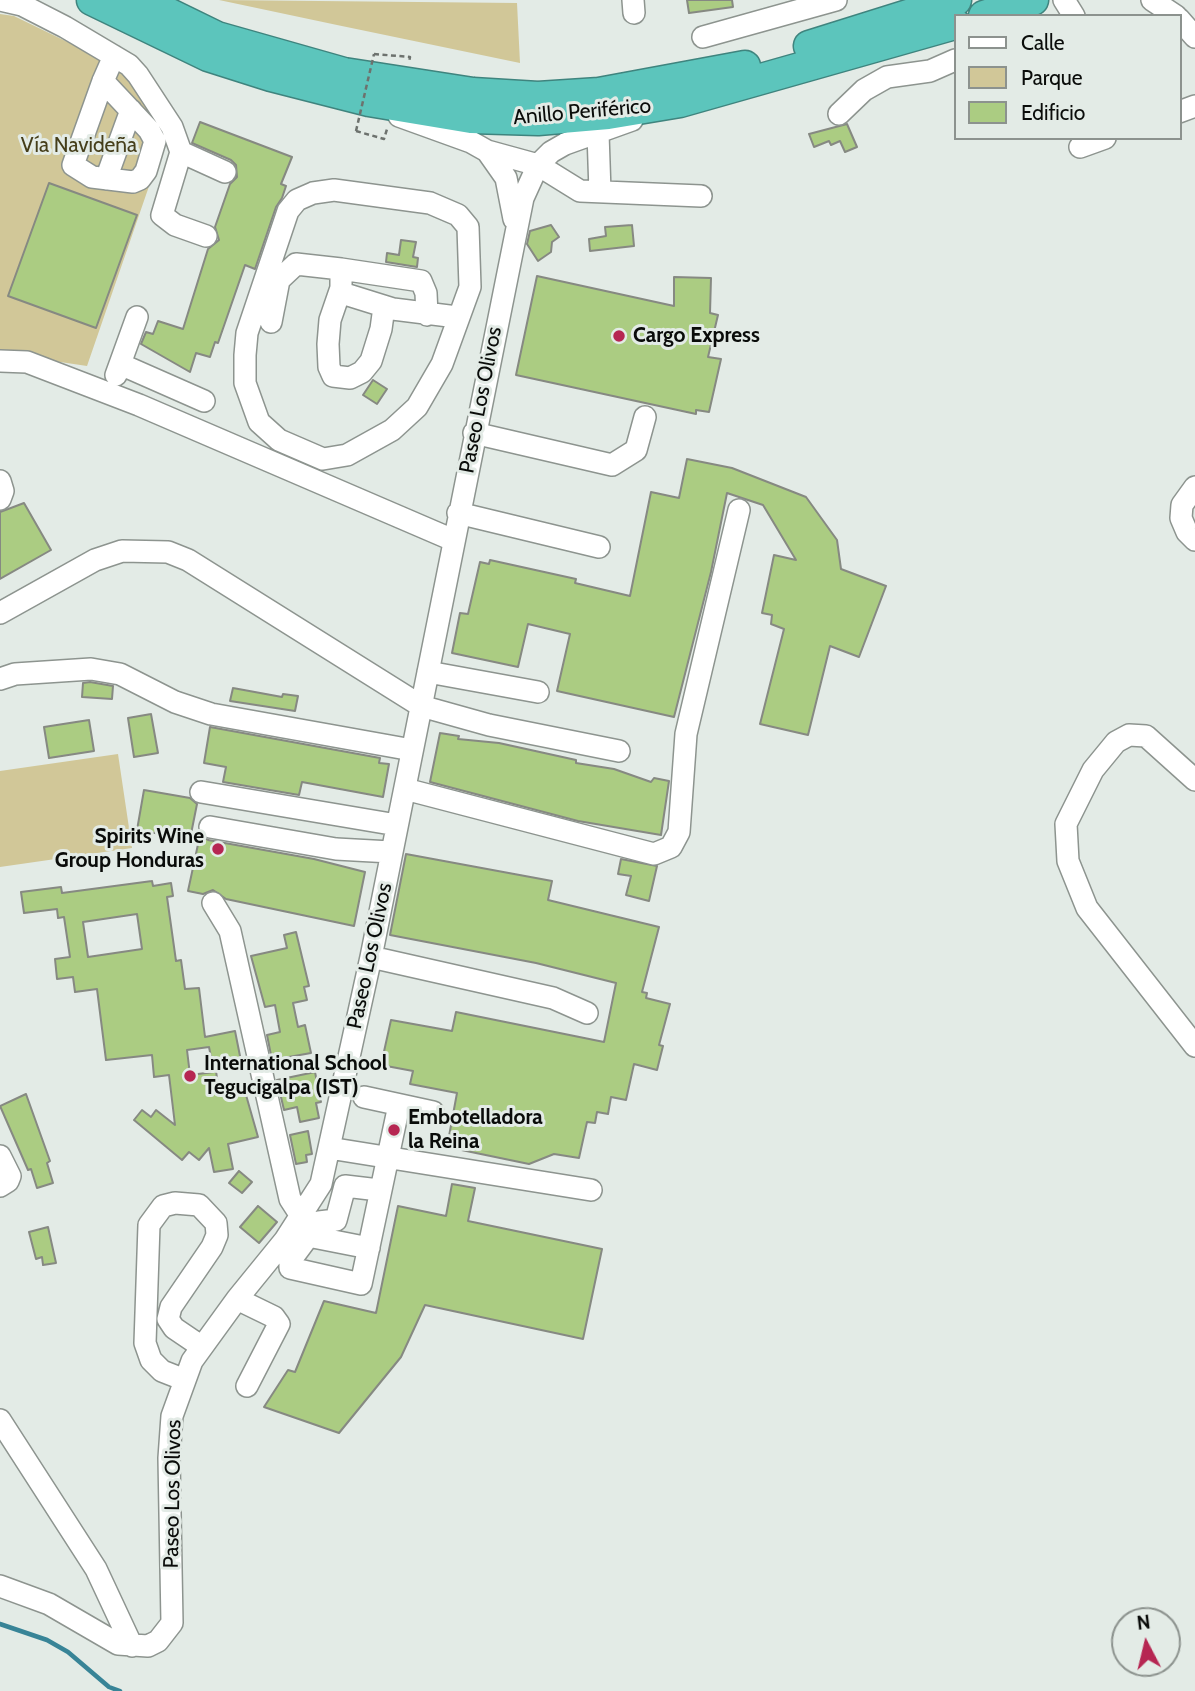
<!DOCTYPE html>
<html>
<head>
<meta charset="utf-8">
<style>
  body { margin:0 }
  #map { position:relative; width:1195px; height:1691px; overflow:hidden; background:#e3ebe6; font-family:Cabin,sans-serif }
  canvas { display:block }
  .legend { position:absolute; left:954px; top:14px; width:228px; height:126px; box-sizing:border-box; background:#e3ebe6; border:2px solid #8c928e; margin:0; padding:9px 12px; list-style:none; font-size:21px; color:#0a0c0a }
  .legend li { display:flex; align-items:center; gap:14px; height:35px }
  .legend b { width:35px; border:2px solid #8c928e }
  .north { position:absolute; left:1111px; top:1607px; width:70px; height:70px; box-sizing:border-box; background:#e3ebe6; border:2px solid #8c928e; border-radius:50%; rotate:353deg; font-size:19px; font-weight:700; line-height:28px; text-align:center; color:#0a0c0a }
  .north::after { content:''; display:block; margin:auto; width:24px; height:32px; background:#b62652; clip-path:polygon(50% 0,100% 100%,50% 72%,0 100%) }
</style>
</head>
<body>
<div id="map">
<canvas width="1195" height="1691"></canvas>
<ul class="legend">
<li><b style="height:9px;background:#fff"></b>Calle</li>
<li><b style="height:19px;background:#d1c798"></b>Parque</li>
<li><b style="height:19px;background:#abcc82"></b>Edificio</li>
</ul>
<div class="north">N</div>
</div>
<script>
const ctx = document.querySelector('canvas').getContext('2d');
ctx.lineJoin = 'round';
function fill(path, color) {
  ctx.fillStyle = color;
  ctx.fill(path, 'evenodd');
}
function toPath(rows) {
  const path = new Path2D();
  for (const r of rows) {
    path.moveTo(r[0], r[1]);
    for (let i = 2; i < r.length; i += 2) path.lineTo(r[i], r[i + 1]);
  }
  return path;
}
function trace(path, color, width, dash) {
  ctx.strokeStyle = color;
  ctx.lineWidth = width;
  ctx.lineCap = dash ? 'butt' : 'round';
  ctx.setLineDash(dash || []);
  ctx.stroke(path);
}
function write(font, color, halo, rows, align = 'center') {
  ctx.font = font + ' Cabin,sans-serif';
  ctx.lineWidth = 6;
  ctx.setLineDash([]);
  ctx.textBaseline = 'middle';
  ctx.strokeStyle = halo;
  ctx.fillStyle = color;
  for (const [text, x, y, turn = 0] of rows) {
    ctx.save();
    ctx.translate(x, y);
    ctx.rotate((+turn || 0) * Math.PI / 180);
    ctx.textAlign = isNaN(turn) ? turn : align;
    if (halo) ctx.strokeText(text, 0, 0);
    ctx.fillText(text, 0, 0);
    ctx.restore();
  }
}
fill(toPath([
  [219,0,517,3,520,63,337,25],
  [0,14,14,16,119,67,167,134,87,366,0,353],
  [118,754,132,848,0,867,0,771]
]), '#d1c798');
trace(toPath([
  [0,1624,47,1640,68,1652,109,1687,120,1691]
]), '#388497', 4.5);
const building = toPath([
  [687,0,732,0,733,7,689,13,687,0],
  [200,122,292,157,281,184,286,186,282,198,276,207,255,269,245,265,218,343,215,342,210,357,196,353,190,372,141,344,146,332,153,334,158,321,183,329,208,249,219,240,215,227,230,184,237,177,236,165,231,160,192,143,200,122],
  [847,124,857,147,845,152,840,141,831,145,829,141,814,147,809,134,847,124],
  [49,183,137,215,96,328,8,296,49,183],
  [551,225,559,237,552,242,551,252,538,261,527,244,530,231,551,225],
  [632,225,634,246,590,251,589,239,606,236,605,227,632,225],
  [401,240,416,242,413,257,418,258,417,267,386,262,387,253,399,255,401,240],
  [537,276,674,306,674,277,711,278,710,313,718,315,708,357,721,359,709,412,696,410,696,414,516,375,537,276],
  [373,380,387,389,377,404,363,395,373,380],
  [687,459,732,468,806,497,837,540,841,569,886,586,859,657,830,646,808,735,760,724,784,629,771,624,772,615,762,613,774,555,796,560,763,505,727,493,711,572,674,717,557,691,570,634,528,624,518,667,452,653,460,613,468,614,480,562,489,564,490,560,576,579,575,583,630,596,651,492,679,498,687,459],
  [24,503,51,550,0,579,0,512,24,503],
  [90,682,113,686,112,699,82,697,83,683,90,682],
  [233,688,282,697,283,694,298,696,295,711,230,701,233,688],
  [151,714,158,753,134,757,128,718,151,714],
  [89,720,94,751,49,758,44,727,89,720],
  [210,727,380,758,379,763,389,764,383,797,302,782,299,795,223,782,226,767,204,763,210,727],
  [440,733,459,736,458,739,499,743,576,760,576,763,614,769,651,782,654,778,669,781,661,835,578,821,430,782,440,733],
  [144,790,190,798,197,804,190,839,137,830,144,790],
  [200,835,208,840,314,859,365,872,354,926,226,899,213,890,203,894,188,891,200,835],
  [406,854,552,881,548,900,659,927,642,992,647,993,646,998,670,1004,659,1045,663,1046,657,1070,634,1064,626,1100,611,1097,608,1114,597,1112,595,1123,587,1122,579,1158,554,1154,529,1164,447,1147,457,1093,410,1084,413,1071,381,1065,391,1020,452,1031,456,1012,604,1042,616,983,536,963,390,935,406,854],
  [621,859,657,866,649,901,626,895,631,876,618,874,621,859],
  [152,881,153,886,171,883,173,896,167,897,176,961,181,960,185,989,199,988,205,1037,235,1031,242,1066,216,1071,219,1093,244,1088,258,1137,228,1144,233,1169,214,1172,209,1148,199,1160,189,1152,182,1160,134,1120,142,1110,151,1117,156,1110,175,1125,169,1075,154,1077,152,1055,106,1060,97,989,75,992,73,977,57,979,55,959,70,957,64,917,58,918,57,909,24,913,21,892,61,887,62,893,152,881],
  [137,914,142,949,88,957,83,922,137,914],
  [209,1047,214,1072,190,1075,187,1050,209,1047],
  [296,932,309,986,304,987,307,1000,293,1003,298,1027,305,1025,311,1053,272,1060,267,1035,280,1032,275,1005,265,1007,251,956,287,948,284,935,296,932],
  [315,1072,321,1102,316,1103,319,1118,300,1122,297,1107,284,1110,277,1080,315,1072],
  [26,1094,50,1161,47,1163,53,1183,37,1188,31,1169,28,1170,0,1106,26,1094],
  [308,1131,312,1154,306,1155,307,1162,296,1164,290,1135,308,1131],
  [239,1171,252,1182,242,1193,229,1183,239,1171],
  [452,1184,475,1188,468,1221,602,1249,583,1339,425,1305,401,1357,339,1433,264,1407,288,1370,295,1372,324,1301,376,1313,398,1206,446,1216,452,1184],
  [258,1206,277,1222,259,1243,240,1227,258,1206],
  [48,1227,56,1263,43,1265,42,1257,36,1259,29,1232,48,1227]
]);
fill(building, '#abcc82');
trace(building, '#868982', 2);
const minor = toPath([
  [0,0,22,5,65,27,129,65,138,75,172,127,181,152,162,215,175,225,206,236],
  [633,0,634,13],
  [1064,0,1074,16],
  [1152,0,1176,16],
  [1179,19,1195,37],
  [703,37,836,0],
  [103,81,149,130,155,141,146,171,140,179,133,182,92,177,73,165,103,81,114,56],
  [1179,112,1195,106],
  [839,114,864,90,887,77,930,71,955,60],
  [399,116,471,142,487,151,506,178,514,219],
  [598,133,600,192],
  [1080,147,1105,138],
  [487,151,538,165,580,191,701,196],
  [181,152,225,172],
  [106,179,131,110],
  [334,190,430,203,458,215,468,227,470,287,442,364,417,407,392,430,347,455,323,459,279,440,259,422,245,383,245,355,247,333,288,211,297,200,313,193,334,190],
  [341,269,421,281,426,293,427,315],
  [341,288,330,320,328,344,329,367,333,376,350,378,362,372,371,361,381,329,384,307],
  [271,322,279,280,296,264,341,269,341,288,345,294,393,309,457,317],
  [0,361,27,362,139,405,453,540],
  [120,364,204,401],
  [116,375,137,317],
  [474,433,612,465,636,450,645,417],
  [0,481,3,491,0,499],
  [1195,487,1182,505,1181,518,1187,532,1195,540],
  [458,513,599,547],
  [0,613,95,560,122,551,168,552,188,560,421,706,489,725,619,751],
  [428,672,538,692],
  [0,679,15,674,91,669,120,674,175,702,211,714,412,750],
  [1195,780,1146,736,1129,735,1116,742,1093,770,1066,824,1068,861,1087,908,1195,1046],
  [405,789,654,854,671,847,679,832,686,734,739,510],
  [201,792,397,825],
  [210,827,336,849,391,852],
  [213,903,230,931,290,1199,301,1216],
  [371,957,553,998,587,1013],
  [364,1097,433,1112],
  [329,1148,591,1190],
  [0,1156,10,1176,8,1181,0,1186],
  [379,1190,345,1186,336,1220,319,1222,290,1261,290,1268,361,1284,399,1105],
  [308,1236,369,1248],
  [237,1299,274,1317,279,1324,247,1386],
  [185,1380,162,1371,151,1360,145,1343,149,1225,163,1206,175,1203,199,1205,216,1223,217,1235,212,1247,171,1307,168,1319,174,1328,202,1347],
  [0,1420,96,1569,132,1646],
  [0,1586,49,1604,118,1644,148,1646,158,1641,172,1623,169,1458,172,1416,192,1361,237,1299,285,1240,321,1184,371,957,523,198,538,165,551,152,565,144,632,120]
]);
const highway = toPath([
  [92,0,208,56,271,76,369,101,471,118,538,120,608,114,680,102,955,24],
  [141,0,217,37,344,73,473,93,538,97,599,93,745,66],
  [984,16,1033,0],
  [809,46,956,0]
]);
trace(minor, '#8d948f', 24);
trace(highway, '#3f847e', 33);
trace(toPath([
  [374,54,410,57,409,62],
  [356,131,384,139,387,129]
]), '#6d726e', 2.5, [5, 3.5]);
trace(minor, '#fff', 21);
trace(highway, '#5cc5bc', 30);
trace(toPath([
  [356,131,374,54]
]), '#6d726e', 2.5, [5, 3.5]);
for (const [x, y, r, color] of [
  [619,336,7,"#b62652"],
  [218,849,7,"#b62652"],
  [190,1076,7,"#b62652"],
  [394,1130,7,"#b62652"]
]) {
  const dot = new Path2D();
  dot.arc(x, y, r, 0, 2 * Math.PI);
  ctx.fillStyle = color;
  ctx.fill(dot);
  trace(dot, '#e3ebe6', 2.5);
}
write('21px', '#0a0c0a', '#e3ebe6', [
  ["Anillo Periférico",582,112,-5],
  ["Paseo Los Olivos",481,400,-79],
  ["Paseo Los Olivos",370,956,-78],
  ["Paseo Los Olivos",173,1494,-89]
]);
write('21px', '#453e1a', '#e3ebe6', [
  ["Vía Navideña",79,146]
]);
write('bold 21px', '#0a0c0a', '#e3ebe6', [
  ["Cargo Express",633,336],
  ["Spirits Wine",204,837,"right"],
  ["Group Honduras",204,861,"right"],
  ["International School",204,1064],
  ["Tegucigalpa (IST)",204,1088],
  ["Embotelladora",408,1118],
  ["la Reina",408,1142]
], 'left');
</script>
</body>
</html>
